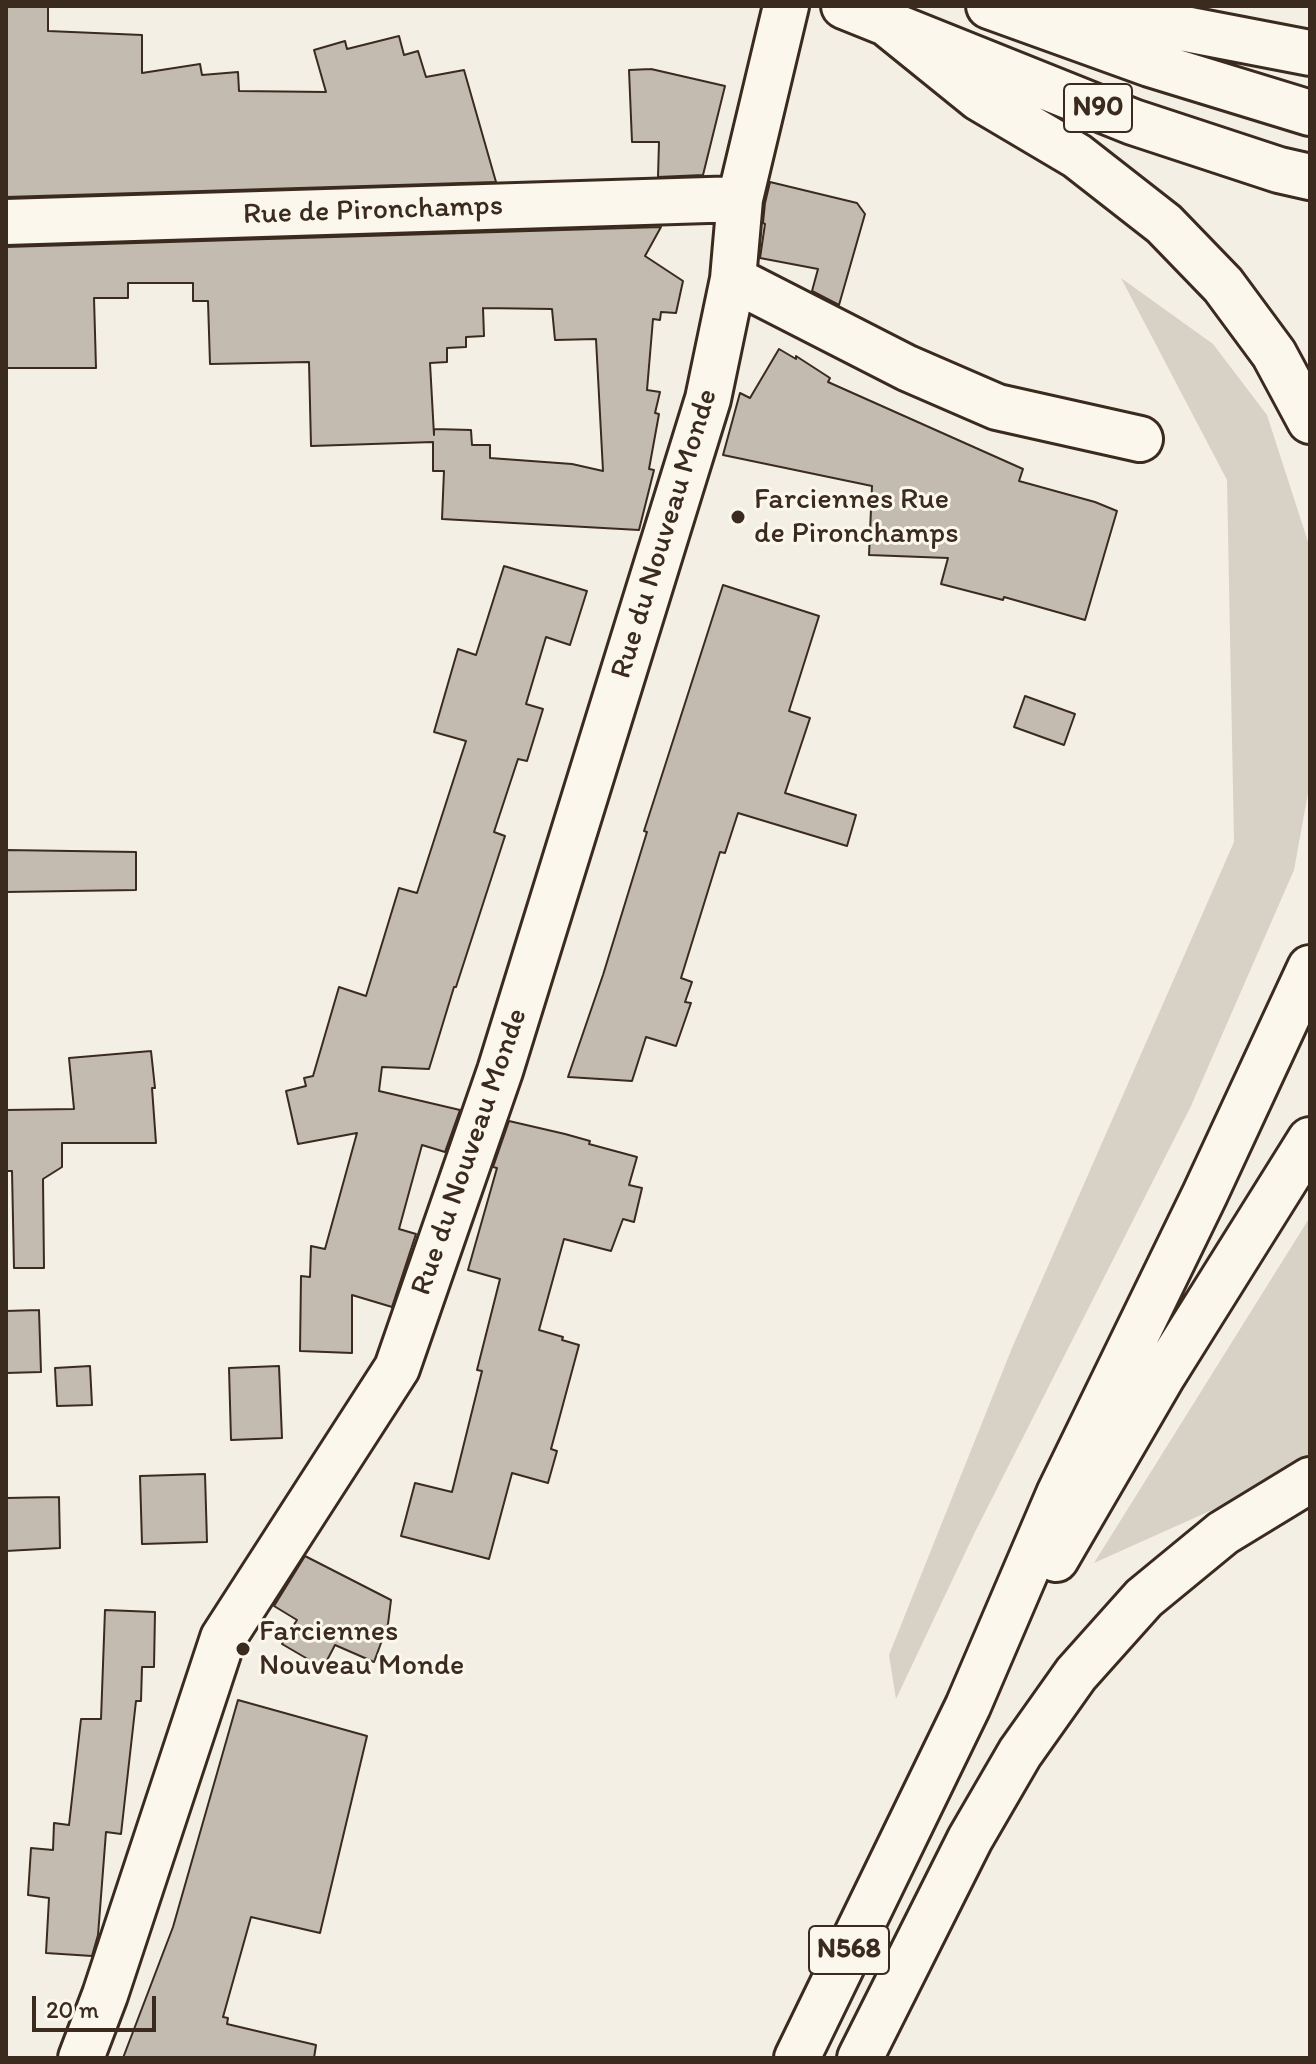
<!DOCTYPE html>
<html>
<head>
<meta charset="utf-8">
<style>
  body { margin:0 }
  #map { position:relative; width:1316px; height:2064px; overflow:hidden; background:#f3efe4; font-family:Itim,sans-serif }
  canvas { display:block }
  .frame { position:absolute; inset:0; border:8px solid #3b2a1e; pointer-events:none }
  .scale { position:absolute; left:32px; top:1996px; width:124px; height:36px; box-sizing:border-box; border:4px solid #3b2a1e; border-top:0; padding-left:10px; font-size:24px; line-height:28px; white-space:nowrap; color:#3b2a1e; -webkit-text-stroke:6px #fbf7ec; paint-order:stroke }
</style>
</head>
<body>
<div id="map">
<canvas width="1316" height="2064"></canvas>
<div class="frame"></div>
<div class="scale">20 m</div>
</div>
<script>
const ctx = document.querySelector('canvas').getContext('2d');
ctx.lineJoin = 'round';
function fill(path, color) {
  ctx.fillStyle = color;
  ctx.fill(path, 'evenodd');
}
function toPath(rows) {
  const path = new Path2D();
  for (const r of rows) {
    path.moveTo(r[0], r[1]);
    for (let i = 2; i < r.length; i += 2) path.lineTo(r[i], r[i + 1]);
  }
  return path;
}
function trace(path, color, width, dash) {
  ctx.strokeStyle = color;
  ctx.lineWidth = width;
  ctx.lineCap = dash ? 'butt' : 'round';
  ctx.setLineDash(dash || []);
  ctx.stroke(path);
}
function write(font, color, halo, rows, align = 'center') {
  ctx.font = font + ' Itim,sans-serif';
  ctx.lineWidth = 6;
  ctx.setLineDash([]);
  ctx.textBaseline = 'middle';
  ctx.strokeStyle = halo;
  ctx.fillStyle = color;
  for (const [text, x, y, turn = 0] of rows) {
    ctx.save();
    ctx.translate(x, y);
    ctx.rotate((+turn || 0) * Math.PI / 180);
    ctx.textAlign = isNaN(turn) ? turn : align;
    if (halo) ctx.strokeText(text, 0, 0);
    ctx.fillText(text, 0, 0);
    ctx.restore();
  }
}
fill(toPath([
  [1121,278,1213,344,1267,415,1310,548,1310,782,1294,870,1191,1106,975,1532,896,1699,889,1655,1012,1348,1234,842,1227,480],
  [1310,1217,1310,1466,1094,1563]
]), '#d8d1c6');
const building = toPath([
  [6,6,48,6,48,31,142,35,142,73,200,64,202,75,238,72,239,91,326,92,314,50,345,41,347,49,399,36,404,55,418,51,426,77,464,70,496,182,6,197,6,6],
  [651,69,725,86,703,175,658,177,659,142,632,142,629,70,651,69],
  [770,182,857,203,865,214,839,305,812,291,818,269,760,258,765,224,763,223,765,203,770,182],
  [661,227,645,256,683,281,676,313,661,312,660,320,653,319,647,390,660,392,655,413,659,414,649,469,654,470,639,530,442,519,444,471,433,471,433,442,311,446,309,362,210,364,208,301,193,301,193,283,128,283,128,298,94,298,96,368,6,368,6,247,661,227],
  [483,308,552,309,555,340,596,339,603,471,572,464,490,458,490,445,472,445,471,430,434,429,434,435,430,363,447,362,447,348,466,347,466,337,484,336,483,308],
  [779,349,796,359,796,356,830,378,828,382,1023,469,1019,481,1095,502,1117,511,1085,620,1004,597,1003,600,941,584,948,558,869,555,872,486,723,455,740,393,750,398,779,349],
  [504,566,587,591,570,645,546,637,526,704,543,709,527,761,518,759,494,832,505,836,456,987,454,987,429,1069,382,1067,379,1091,460,1110,445,1152,422,1145,399,1229,416,1234,392,1307,352,1295,352,1353,300,1351,301,1276,310,1277,311,1246,325,1249,357,1133,298,1144,286,1091,306,1086,304,1078,313,1076,339,987,366,996,399,888,417,893,466,741,434,732,458,649,476,655,504,566],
  [723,585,819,616,789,711,810,718,785,793,856,815,847,846,738,813,725,853,720,852,681,978,692,982,685,1002,691,1003,676,1046,646,1037,632,1081,568,1077,603,975,647,832,644,831,723,585],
  [1025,696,1075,714,1064,745,1014,727,1025,696],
  [6,850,136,852,136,890,6,892,6,850],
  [151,1051,155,1088,152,1088,156,1143,62,1143,62,1167,43,1179,44,1268,14,1268,12,1171,6,1171,6,1110,74,1109,69,1058,151,1051],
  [509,1121,565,1134,590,1141,589,1144,637,1157,629,1185,642,1188,634,1222,623,1219,611,1251,564,1239,539,1330,563,1337,562,1340,579,1345,551,1449,557,1451,548,1483,512,1473,489,1559,401,1536,415,1483,452,1492,482,1371,477,1370,500,1279,468,1270,497,1168,493,1167,509,1121],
  [39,1310,41,1372,6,1373,6,1311,39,1310],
  [90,1366,92,1405,57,1406,55,1368,90,1366],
  [279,1366,282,1438,231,1440,229,1368,279,1366],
  [205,1474,207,1542,142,1544,140,1476,205,1474],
  [59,1497,60,1548,6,1551,6,1498,59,1497],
  [305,1556,391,1600,388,1624,374,1662,335,1645,323,1668,282,1644,297,1620,274,1606,305,1556],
  [105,1610,155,1612,154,1667,142,1667,141,1701,136,1701,121,1834,106,1832,98,1935,92,1956,46,1953,49,1898,28,1895,31,1848,53,1850,54,1823,69,1825,81,1719,101,1719,105,1610],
  [238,1700,367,1736,320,1933,251,1917,223,2017,228,2018,227,2024,316,2045,314,2058,123,2058,173,1927,238,1700]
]);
fill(building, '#c3bbb0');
trace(building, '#3b2a1e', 2);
const minor = toPath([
  [6,222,740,199],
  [733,279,907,368,997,407,1140,439],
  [81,2058,105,1995,223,1638,397,1368,500,1071,708,399,733,279,740,199,786,6]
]);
const trunk = toPath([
  [844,6,1133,122,1279,170,1310,177],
  [989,6,1150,64,1310,113],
  [1064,21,1149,22,1310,53],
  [890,26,979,98,1077,156,1164,224,1223,285,1274,354,1310,421],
  [1056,1559,1163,1375,1310,1140],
  [797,2058,968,1706,1059,1494,1205,1194,1310,968],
  [860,2058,970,1839,1020,1753,1076,1674,1144,1598,1223,1533,1310,1480]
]);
trace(minor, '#3b2a1e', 50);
trace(trunk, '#3b2a1e', 50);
trace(minor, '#fbf7ec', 44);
trace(trunk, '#fbf7ec', 44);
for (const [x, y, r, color] of [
  [738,517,8,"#3b2a1e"],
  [243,1649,8,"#3b2a1e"]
]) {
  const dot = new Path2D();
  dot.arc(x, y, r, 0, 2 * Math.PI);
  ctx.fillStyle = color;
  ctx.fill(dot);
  trace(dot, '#fbf7ec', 3);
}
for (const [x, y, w] of [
  [1098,108,68],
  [849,1950,80]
]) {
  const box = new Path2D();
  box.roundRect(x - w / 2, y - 24, w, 48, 6);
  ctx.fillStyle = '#fbf7ec';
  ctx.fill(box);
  trace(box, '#3b2a1e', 2);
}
write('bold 28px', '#3b2a1e', null, [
  ["N90",1098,108],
  ["N568",849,1950]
]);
write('30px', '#3b2a1e', '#fbf7ec', [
  ["Rue de Pironchamps",373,211,-2],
  ["Rue du Nouveau Monde",665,534,-73],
  ["Rue du Nouveau Monde",470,1152,-71]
]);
write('30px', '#3b2a1e', '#fbf7ec', [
  ["Farciennes Rue",754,500],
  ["de Pironchamps",754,534],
  ["Farciennes",259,1632],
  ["Nouveau Monde",259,1666]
], 'left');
</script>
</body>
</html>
